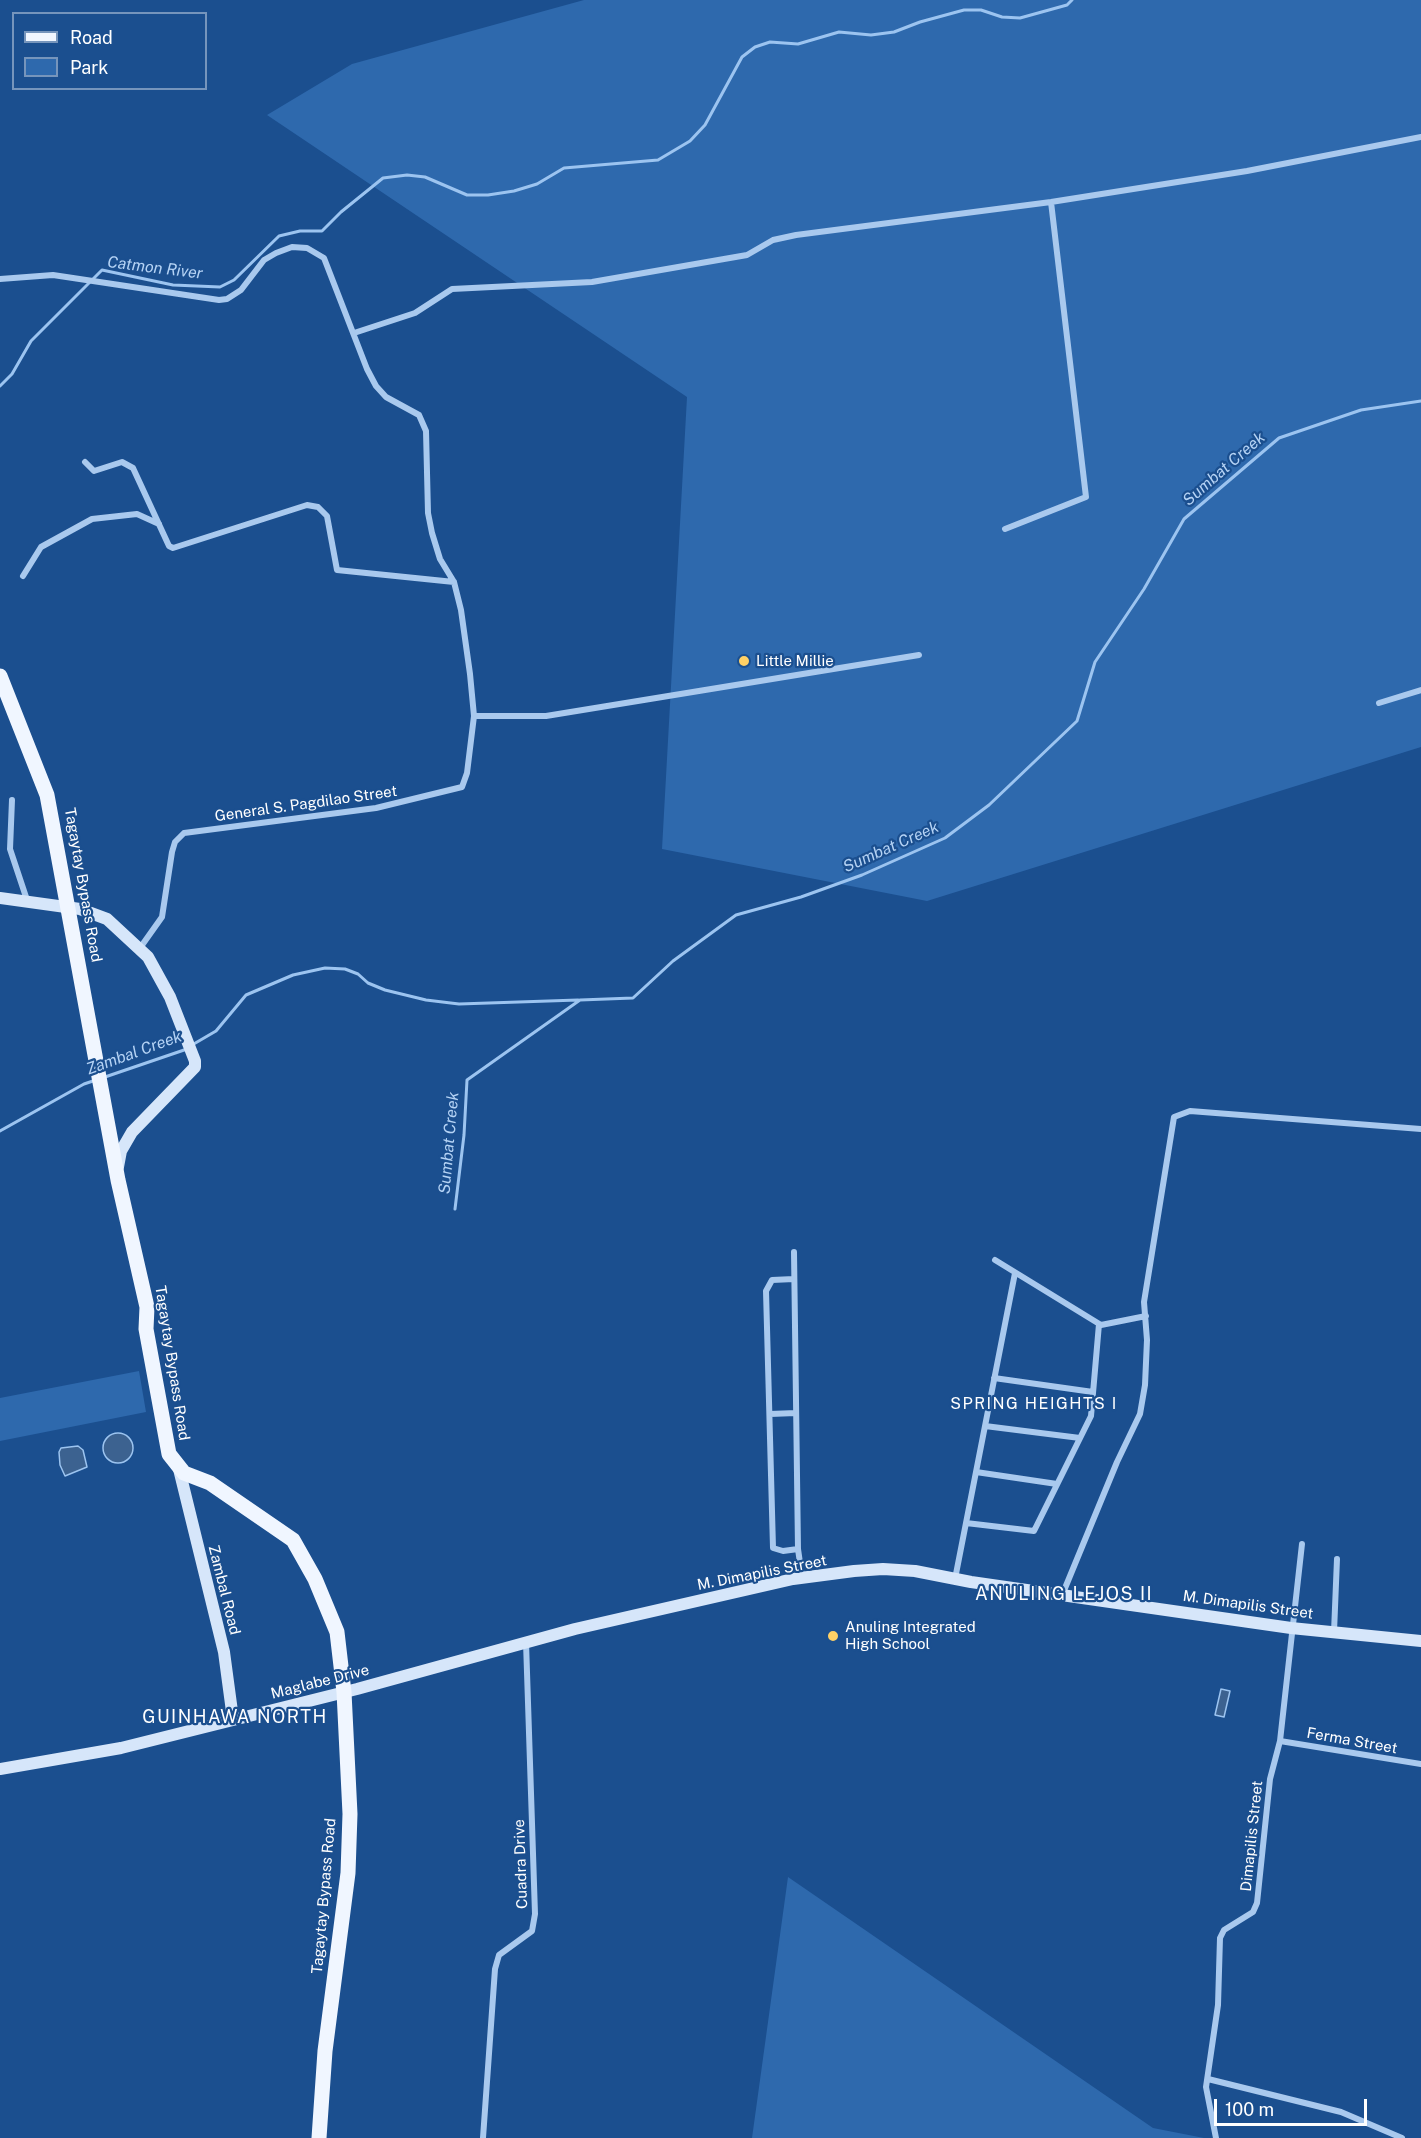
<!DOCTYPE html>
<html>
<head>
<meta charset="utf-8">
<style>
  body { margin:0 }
  #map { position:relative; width:1421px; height:2138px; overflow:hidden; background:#1b4f8f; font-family:"Public Sans",sans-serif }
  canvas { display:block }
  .legend { position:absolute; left:12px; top:12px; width:195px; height:78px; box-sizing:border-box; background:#1b4f8f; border:2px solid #7695bc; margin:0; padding:8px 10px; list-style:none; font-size:18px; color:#fff }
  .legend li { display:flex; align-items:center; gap:12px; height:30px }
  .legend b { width:30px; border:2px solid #7695bc }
  .scale { position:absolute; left:1214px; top:2099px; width:153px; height:27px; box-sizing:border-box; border:3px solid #fff; border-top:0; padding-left:8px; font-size:18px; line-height:21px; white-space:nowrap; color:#fff; -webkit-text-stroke:4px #1b4f8f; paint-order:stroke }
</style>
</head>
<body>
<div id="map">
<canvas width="1421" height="2138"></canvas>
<ul class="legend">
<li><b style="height:8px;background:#f0f6ff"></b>Road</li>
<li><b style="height:16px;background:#2e69ad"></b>Park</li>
</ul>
<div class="scale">100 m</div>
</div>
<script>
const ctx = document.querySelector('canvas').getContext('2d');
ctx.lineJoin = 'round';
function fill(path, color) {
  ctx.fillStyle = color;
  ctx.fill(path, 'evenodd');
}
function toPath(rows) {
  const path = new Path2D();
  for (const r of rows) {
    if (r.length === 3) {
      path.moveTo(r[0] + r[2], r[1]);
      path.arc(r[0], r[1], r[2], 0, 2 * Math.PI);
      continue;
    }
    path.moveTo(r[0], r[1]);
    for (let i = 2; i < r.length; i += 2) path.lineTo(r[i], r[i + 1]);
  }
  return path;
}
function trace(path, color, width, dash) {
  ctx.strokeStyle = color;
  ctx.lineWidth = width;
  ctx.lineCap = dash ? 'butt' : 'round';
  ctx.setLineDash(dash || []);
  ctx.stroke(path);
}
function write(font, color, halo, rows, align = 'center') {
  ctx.font = font + ' "Public Sans",sans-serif';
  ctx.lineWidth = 4.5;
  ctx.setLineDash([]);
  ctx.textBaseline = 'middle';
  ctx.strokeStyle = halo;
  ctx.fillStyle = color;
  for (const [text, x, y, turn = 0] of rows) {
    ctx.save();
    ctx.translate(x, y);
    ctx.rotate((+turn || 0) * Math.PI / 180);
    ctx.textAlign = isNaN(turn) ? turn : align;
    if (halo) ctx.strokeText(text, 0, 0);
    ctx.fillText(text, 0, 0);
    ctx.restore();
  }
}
fill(toPath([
  [584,0,1421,0,1421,747,927,901,662,849,687,397,267,115,352,64],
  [139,1371,146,1412,0,1441,0,1398],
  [788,1877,1153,2128,1204,2138,752,2138]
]), '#2e69ad');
const water = toPath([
  [118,1448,15],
  [78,1446,83,1450,87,1467,65,1476,60,1465,59,1452,61,1448,78,1446],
  [1221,1689,1230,1691,1224,1717,1215,1715,1221,1689]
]);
fill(water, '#3c6290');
trace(water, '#9cc4f0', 1.5);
trace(toPath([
  [0,386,12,374,31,341,102,270,173,285,220,287,234,280,279,236,300,231,322,231,341,212,383,178,407,175,425,177,467,195,488,195,514,191,537,184,564,168,658,160,690,141,705,125,742,57,755,47,770,42,798,44,839,32,871,35,894,32,920,22,964,10,981,10,1002,17,1020,18,1067,5,1072,0],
  [192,1045,216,1031,246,995,293,975,325,968,345,969,358,974,368,983,385,990,426,1000,459,1004,578,1000],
  [105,1077,187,1049],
  [0,1131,84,1084,96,1080],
  [455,1209,464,1135,467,1080,580,1000,633,998,673,961,736,915,801,897,862,875,945,838,989,805,1077,721,1095,662,1144,589,1184,519,1279,438,1361,410,1421,401]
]), '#9cc4f0', 3);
trace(toPath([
  [0,279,53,275,219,300,227,299,241,290,264,260,276,253,292,247,307,248,324,258,367,369,376,386,386,397,419,415,426,431,428,513,432,533,440,559,454,582,461,610,470,674,474,716,467,773,462,787,376,808,184,833,175,842,172,852,162,917,140,948],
  [354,333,415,313,452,289,592,282,747,255,773,240,796,235,1051,202,1247,171,1421,137],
  [85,462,94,471,122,462,133,468,169,546,173,548,307,505,318,507,327,516,337,570,454,582],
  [1005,529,1086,497,1051,202],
  [23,576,41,547,92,519,137,514,159,524],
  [1379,703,1421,690],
  [474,716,546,716,919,655],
  [12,800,10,849,27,900],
  [794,1252,798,1549,802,1577],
  [995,1260,1101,1325,1146,1316],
  [794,1279,772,1280,766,1291,773,1548,783,1551,798,1549],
  [994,1378,1093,1392],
  [770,1414,796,1413],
  [985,1426,1080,1438],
  [976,1472,1057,1484],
  [966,1523,1034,1531,1091,1416,1099,1324],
  [955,1579,1015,1273],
  [1063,1593,1117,1462,1140,1414,1145,1385,1147,1340,1144,1302,1174,1117,1190,1111,1421,1129],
  [1334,1632,1337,1559],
  [1280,1741,1421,1764],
  [1208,2079,1341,2112,1402,2138],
  [483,2138,495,1969,499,1955,532,1931,535,1914,526,1642],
  [1216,2138,1206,2087,1218,2005,1220,1938,1224,1930,1253,1912,1257,1903,1270,1779,1280,1741,1302,1544]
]), '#a9c9ee', 6);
trace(toPath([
  [0,898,80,909,107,919,148,957,170,997,195,1061,195,1067,132,1132,121,1151,118,1167],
  [179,1469,224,1652,233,1719],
  [0,1769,121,1748,357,1689,575,1629,793,1579,854,1571,883,1569,915,1571,971,1582,1291,1628,1421,1641]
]), '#d6e6fa', 12);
trace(toPath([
  [0,676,47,795,118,1180,147,1307,146,1329,169,1454,184,1473,210,1483,293,1540,315,1579,337,1632,344,1692,350,1814,348,1873,325,2051,319,2138]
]), '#f0f6ff', 15);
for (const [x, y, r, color] of [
  [744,661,6,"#ffd166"],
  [833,1636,6,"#ffd166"]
]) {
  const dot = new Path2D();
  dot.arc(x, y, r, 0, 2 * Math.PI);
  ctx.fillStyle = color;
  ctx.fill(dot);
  trace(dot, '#1b4f8f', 2);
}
write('15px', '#fff', '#1b4f8f', [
  ["Little Millie",756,661],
  ["Anuling Integrated",845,1627],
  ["High School",845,1644]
], 'left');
write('15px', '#fff', '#1b4f8f', [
  ["General S. Pagdilao Street",306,804,-8],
  ["Tagaytay Bypass Road",83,885,80],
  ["Tagaytay Bypass Road",172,1363,81],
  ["M. Dimapilis Street",762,1573,-11],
  ["Zambal Road",224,1590,76],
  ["M. Dimapilis Street",1248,1605,8],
  ["Maglabe Drive",320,1682,-14],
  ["Ferma Street",1352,1741,10],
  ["Dimapilis Street",1252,1836,-84],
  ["Cuadra Drive",521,1864,-92],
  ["Tagaytay Bypass Road",324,1896,-85]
]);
write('italic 16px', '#b5d3f5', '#1b4f8f', [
  ["Catmon River",155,268,7],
  ["Sumbat Creek",1224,469,-41],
  ["Sumbat Creek",891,847,-24],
  ["Zambal Creek",134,1053,-20],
  ["Sumbat Creek",449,1143,-85]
]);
ctx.letterSpacing = '1.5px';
write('16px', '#fff', '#1b4f8f', [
  ["SPRING HEIGHTS I",1034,1404]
]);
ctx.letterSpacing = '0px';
ctx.letterSpacing = '1.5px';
write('18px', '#fff', '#1b4f8f', [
  ["ANULING LEJOS II",1064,1594],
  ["GUINHAWA NORTH",235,1717]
]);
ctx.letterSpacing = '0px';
</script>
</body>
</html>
